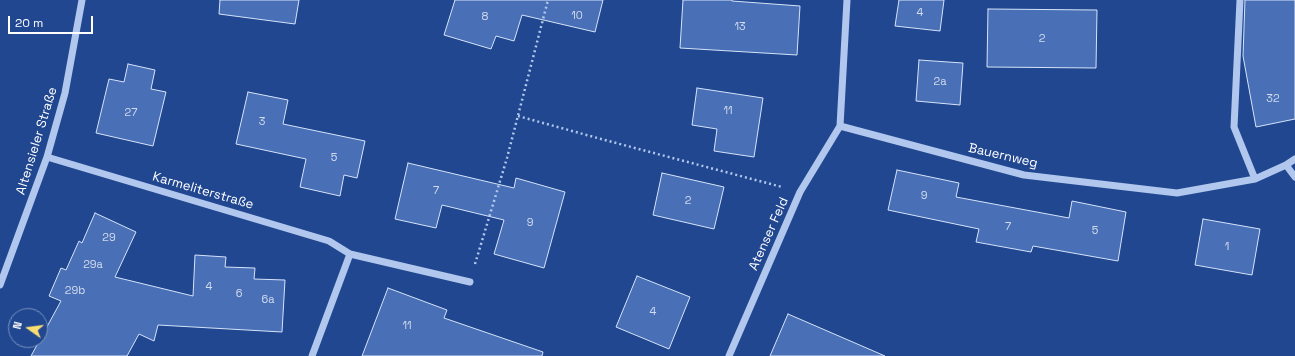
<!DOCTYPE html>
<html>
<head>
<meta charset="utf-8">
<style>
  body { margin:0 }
  #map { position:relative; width:1295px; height:356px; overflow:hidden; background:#204790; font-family:"Space Grotesk",sans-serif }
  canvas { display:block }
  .north { position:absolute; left:8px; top:308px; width:40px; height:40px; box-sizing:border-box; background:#204790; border:1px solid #7991bc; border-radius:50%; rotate:284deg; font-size:11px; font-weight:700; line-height:16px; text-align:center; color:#fff }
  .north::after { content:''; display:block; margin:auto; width:14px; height:18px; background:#fade72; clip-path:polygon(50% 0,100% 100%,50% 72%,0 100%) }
  .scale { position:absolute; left:8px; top:16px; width:85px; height:18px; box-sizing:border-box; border:2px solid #fff; border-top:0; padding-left:5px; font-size:12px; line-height:14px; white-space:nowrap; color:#fff; -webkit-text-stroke:3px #204790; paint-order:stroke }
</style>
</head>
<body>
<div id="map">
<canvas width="1295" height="356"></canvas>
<div class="north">N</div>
<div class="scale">20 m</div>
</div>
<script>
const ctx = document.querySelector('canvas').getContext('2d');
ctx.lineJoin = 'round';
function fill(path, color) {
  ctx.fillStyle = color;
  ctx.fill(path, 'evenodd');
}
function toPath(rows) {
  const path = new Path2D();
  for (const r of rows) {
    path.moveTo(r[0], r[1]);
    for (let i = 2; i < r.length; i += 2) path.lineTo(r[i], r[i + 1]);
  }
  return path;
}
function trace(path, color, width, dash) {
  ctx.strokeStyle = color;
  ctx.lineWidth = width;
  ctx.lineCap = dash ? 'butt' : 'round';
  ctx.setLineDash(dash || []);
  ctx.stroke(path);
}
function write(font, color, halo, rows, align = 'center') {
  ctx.font = font + ' "Space Grotesk",sans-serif';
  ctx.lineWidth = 4;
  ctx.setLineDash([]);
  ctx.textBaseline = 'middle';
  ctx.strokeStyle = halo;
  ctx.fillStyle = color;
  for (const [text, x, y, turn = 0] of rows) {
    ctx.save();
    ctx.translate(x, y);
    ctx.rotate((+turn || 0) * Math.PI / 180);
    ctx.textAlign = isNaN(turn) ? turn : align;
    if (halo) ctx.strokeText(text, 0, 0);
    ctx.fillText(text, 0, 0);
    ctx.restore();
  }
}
const building = toPath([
  [220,0,299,0,295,24,219,14,220,0],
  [455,0,603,0,595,32,522,15,514,41,496,36,491,49,444,35,455,0],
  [683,0,732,0,732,1,800,6,797,55,680,48,683,0],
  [899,0,944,0,940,31,895,26,899,0],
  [1245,0,1295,0,1295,119,1256,127,1243,56,1245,0],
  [988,9,1097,10,1096,68,987,67,988,9],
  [919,60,963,63,960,105,916,101,919,60],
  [128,64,155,70,151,89,166,92,153,146,96,133,109,79,124,82,128,64],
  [697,88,763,98,754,157,714,151,717,129,692,125,697,88],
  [248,92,288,100,283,124,365,141,357,178,344,175,340,196,300,187,306,159,236,144,248,92],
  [408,163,514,188,516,178,565,192,544,268,494,254,504,220,442,205,436,228,395,219,408,163],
  [897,170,959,183,956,197,1069,218,1072,201,1126,212,1118,261,1033,246,1031,252,976,242,979,229,888,210,897,170],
  [662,173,724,187,714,229,653,215,662,173],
  [95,213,136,232,115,277,193,296,195,255,226,257,225,267,255,268,254,279,285,280,282,332,158,325,154,341,139,334,127,356,31,356,61,301,49,296,61,268,66,270,79,241,82,243,95,213],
  [1203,219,1260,229,1252,275,1195,265,1203,219],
  [637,276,690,297,669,349,616,327,637,276],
  [388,288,447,310,444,318,543,352,542,356,362,356,388,288],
  [788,314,885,356,770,356,788,314]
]);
fill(building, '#4970b7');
trace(building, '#d6e3f9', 1);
trace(toPath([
  [518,116,601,139,782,187],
  [475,264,507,158,548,0]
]), '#b1c7ed', 2.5, [2, 3]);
trace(toPath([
  [1240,0,1234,127,1255,179],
  [840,126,1024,175,1177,193,1255,179,1286,165,1295,159],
  [47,157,329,241,350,254,312,356],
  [1286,165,1295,177],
  [350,254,470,282],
  [0,285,47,157,65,93,82,0],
  [729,356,800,192,840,126,847,0]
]), '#b1c7ed', 7);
write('11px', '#d2dbed', null, [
  ["4",920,13],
  ["10",577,16],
  ["8",485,17],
  ["13",740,27],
  ["2",1042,39],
  ["2a",940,82],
  ["32",1273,99],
  ["11",728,111],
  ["27",131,113],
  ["3",262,122],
  ["5",334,158],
  ["7",436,191],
  ["9",924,196],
  ["2",688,201],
  ["9",530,223],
  ["7",1008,227],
  ["5",1095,231],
  ["29",109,238],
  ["1",1227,247],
  ["29a",93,265],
  ["4",209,287],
  ["29b",75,291],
  ["6",239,294],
  ["6a",268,300],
  ["4",653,312],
  ["11",407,326]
]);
write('13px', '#fff', '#204790', [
  ["Altensieler Straße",37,141,-73],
  ["Bauernweg",1003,156,13],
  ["Karmeliterstraße",203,191,16],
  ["Atenser Feld",769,234,-66]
]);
</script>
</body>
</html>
